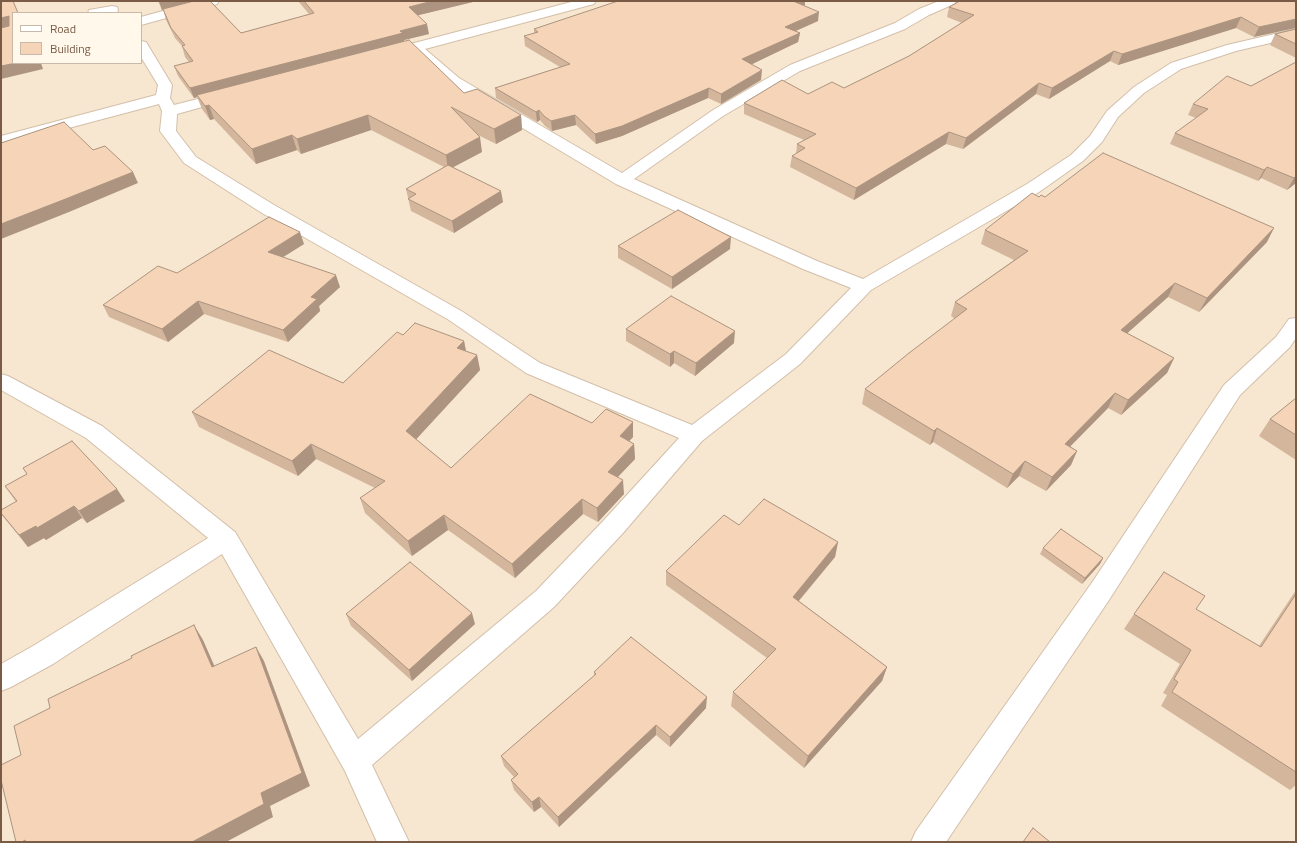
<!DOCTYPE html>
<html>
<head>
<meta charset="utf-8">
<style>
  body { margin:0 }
  #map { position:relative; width:1297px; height:843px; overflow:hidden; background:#fef5e3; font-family:"Titillium Web",sans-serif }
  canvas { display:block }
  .frame { position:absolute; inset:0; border:2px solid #795b46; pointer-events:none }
  .legend { position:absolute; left:12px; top:12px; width:130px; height:52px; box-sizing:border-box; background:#fff8eb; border:1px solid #c9b9a9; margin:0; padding:5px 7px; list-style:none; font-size:12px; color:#795b46 }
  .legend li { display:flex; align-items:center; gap:8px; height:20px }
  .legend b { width:20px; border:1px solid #c9b9a9 }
</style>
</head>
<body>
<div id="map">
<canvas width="1297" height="843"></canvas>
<div class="frame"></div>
<ul class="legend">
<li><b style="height:5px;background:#fff"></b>Road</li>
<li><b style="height:11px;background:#f6d4b7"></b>Building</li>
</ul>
</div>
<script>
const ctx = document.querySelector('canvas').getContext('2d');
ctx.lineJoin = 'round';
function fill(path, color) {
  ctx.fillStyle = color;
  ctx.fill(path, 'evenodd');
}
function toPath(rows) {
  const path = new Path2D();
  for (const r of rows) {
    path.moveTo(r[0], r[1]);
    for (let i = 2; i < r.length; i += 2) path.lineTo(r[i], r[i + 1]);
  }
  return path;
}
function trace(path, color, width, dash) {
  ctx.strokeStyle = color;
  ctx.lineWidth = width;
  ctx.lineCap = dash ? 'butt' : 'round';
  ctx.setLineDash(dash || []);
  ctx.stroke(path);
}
fill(toPath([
  [1,1,1296,1,1296,842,1,842],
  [13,13,141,13,141,63,13,63]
]), '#f7e7d0');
const street = toPath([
  [199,1,219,1,217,4,141,25,141,17,199,1],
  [575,1,596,1,594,4,425,49,459,78,622,173,713,110,790,65,895,23,919,9,939,1,956,1,954,4,929,15,905,29,800,71,723,116,634,179,817,261,863,279,1027,184,1071,155,1090,136,1107,111,1134,87,1171,63,1227,45,1296,29,1296,37,1236,51,1181,69,1144,93,1118,117,1102,142,1083,161,1039,192,871,290,800,364,702,441,623,533,554,607,372,765,409,842,377,842,345,771,222,554,53,664,11,687,1,691,1,664,33,646,208,538,86,438,1,390,1,374,8,376,102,426,235,532,358,739,536,591,605,519,679,438,526,373,449,320,262,213,184,163,160,131,162,111,159,104,1,146,1,136,156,95,158,85,141,57,141,41,146,42,172,85,170,98,174,105,229,91,234,92,236,95,234,98,177,114,176,131,196,157,274,205,463,312,540,363,692,425,786,354,851,288,803,269,616,184,449,84,412,52,404,54,399,53,397,50,399,47,575,1],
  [112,6,117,7,118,10,117,13,88,13,89,10,112,6],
  [1296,318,1296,338,1290,347,1240,395,1109,600,946,842,911,842,916,831,1091,584,1224,385,1276,337,1289,319,1296,318]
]);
trace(street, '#d3bfaa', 2);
fill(street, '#fff');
fill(toPath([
  [158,1,210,1,241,33,309,14,298,1,477,1,418,15,429,34,404,40,404,41,464,93,521,115,522,130,496,144,476,134,482,152,453,167,503,202,454,233,411,211,406,189,444,167,371,130,301,154,297,150,256,164,214,119,210,120,202,109,197,97,194,98,178,76,174,66,189,62,185,57,182,46,175,38,166,20,163,9,162,10],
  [1296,1,1254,37,1236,28,1118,65,1110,61,1049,99,1036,94,963,149,946,144,854,200,790,167,792,156,796,154,797,144,804,140,744,114,744,103,808,94,844,88,909,56,962,23,947,17,949,7],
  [803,5,818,21,796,31,800,33,798,42,752,64,761,80,721,104,708,98,622,136,596,144,576,125,552,131,545,126,540,120,537,122,496,98,495,88,560,67,525,46,524,36,534,33,534,29,805,5],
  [1296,29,1296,58,1270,45,1275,34],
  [1296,62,1296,183,1287,190,1261,178,1258,181,1170,144,1175,133,1196,118,1188,115,1193,104,1251,86],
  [1039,197,1045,197,1267,242,1199,312,1168,297,1127,333,1174,358,1167,373,1121,415,1108,408,1070,446,1077,451,1071,465,1046,491,1019,476,1007,488,933,442,930,445,862,404,865,389,955,319,951,316,955,302,1014,260,981,244,985,230],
  [304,244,283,257,340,287,319,306,320,311,288,342,204,314,168,342,109,317,103,305,177,273],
  [618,246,730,249,672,289,618,258],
  [626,329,734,343,695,376,674,363,670,367,626,341],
  [403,335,464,341,466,351,477,355,480,370,416,439,451,468,592,423,633,422,633,437,629,441,634,444,635,459,618,477,624,494,598,522,583,514,515,578,448,530,412,556,365,513,360,498,375,488,316,459,298,476,199,427,192,412,343,383],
  [1296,398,1296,460,1259,436,1270,419],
  [23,468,125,501,87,523,82,518,46,540,44,538,28,547,1,514,16,502,5,486,27,474],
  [739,525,838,542,835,557,799,601,887,667,882,681,804,768,731,706,733,692,767,658,666,585,666,571],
  [1043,548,1103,558,1100,564,1082,584,1040,554],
  [1296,590,1296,785,1290,790,1161,706,1167,695,1163,693,1180,664,1124,629,1134,614,1196,609,1259,646],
  [346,614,475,624,412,681,351,626],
  [594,672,706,708,670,747,656,735,559,827,541,807,534,812,514,790,511,780,514,777,504,766,501,756,594,676]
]), '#d4b69d');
fill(toPath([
  [159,1,197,1,162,10],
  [433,1,477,1,411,17,409,7],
  [792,1,805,1,805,5,791,10],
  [819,12,818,21,784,36,785,27],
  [9,16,13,25,1,30,1,18],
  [1241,17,1236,28,1118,65,1122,54],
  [1296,19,1296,28,1254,37,1259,27],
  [427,24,429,34,404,40,405,44,197,95,197,97,194,98,190,88,400,31],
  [800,33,798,42,742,69,742,59],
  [1114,51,1110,61,1049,99,1052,88],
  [16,63,41,63,43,69,1,79,1,66],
  [762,70,761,80,721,104,721,94],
  [1039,83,1036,94,963,149,966,138],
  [709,88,708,98,622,136,596,144,595,134],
  [209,105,214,119,210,120,205,106],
  [539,110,540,120,537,122,536,112],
  [368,115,371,130,301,154,297,139],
  [521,115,522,130,496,144,494,129],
  [575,115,576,125,552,131,551,121],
  [949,132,946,144,854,200,856,188],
  [292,135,297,150,256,164,252,149],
  [480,137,482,152,448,170,446,155],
  [1267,167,1261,178,1258,181,1264,170],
  [133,172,138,183,69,212,1,239,1,224],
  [1296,176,1296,183,1287,190,1294,178],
  [501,191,503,202,454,233,452,221],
  [1274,228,1267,242,1199,312,1207,298],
  [300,232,304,244,272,264,268,252],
  [731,237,730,249,672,289,672,277],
  [336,275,340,287,319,306,320,311,288,342,283,330,311,297],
  [1175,283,1168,297,1114,345,1121,330],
  [198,301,204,314,168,342,162,329],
  [735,331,734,343,695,376,696,363],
  [464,341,467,356,457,348],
  [674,351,674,363,670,367,670,354],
  [477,355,480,370,410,446,406,431],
  [1174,358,1167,373,1121,415,1128,400],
  [1115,393,1108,408,1059,458,1065,444],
  [633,422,633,437,620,451,620,436],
  [937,428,933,442,930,445,934,431],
  [311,444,316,459,298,476,292,461],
  [634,444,635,459,609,486,608,472],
  [1077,451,1071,465,1046,491,1052,477],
  [1025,461,1019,476,1007,488,1013,474],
  [623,480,624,494,598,522,597,508],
  [117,489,125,501,87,523,79,511],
  [582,499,583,514,515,578,512,564],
  [74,506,82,518,46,540,44,538,28,547,19,535,36,526],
  [444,515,448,530,412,556,408,541],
  [838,542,835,557,790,611,793,597],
  [1103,558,1100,564,1082,584,1085,578],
  [472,613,475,624,412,681,409,670],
  [194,625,203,640,221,681,212,667],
  [256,647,264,661,310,786,270,806,273,817,226,842,192,842,261,793],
  [887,667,882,681,804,768,808,756],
  [707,697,706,708,670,747,670,737],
  [656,725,656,735,559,827,558,817],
  [539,797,541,807,534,812,532,802]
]), '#ac9480');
const building = toPath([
  [1,1,13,1,18,13,13,13,13,63,16,63,1,66,1,28,9,26,9,16,1,18,1,1],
  [194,1,210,1,241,33,314,13,304,1,433,1,409,7,427,24,400,31,403,33,190,88,174,66,193,61,182,46,185,45,171,28,163,9,194,1],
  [618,1,793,1,819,12,785,27,800,33,742,59,762,70,721,94,709,88,622,126,595,134,575,115,551,121,544,116,539,110,536,112,495,88,570,64,524,36,538,32,534,29,618,1],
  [960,1,1296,1,1296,19,1259,27,1241,17,1122,54,1114,51,1052,88,1039,83,966,138,949,132,856,188,792,156,805,148,797,144,816,134,744,103,782,80,808,94,832,82,844,88,909,56,974,15,949,7,960,1],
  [1296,29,1296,44,1275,34,1296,29],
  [409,40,464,93,477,89,521,115,494,129,451,107,480,137,446,155,368,115,297,139,292,135,252,149,209,105,205,106,197,95,409,40],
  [1296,62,1296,176,1294,178,1267,167,1264,170,1175,133,1208,109,1193,104,1227,76,1251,86,1296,62],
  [64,122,93,150,105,146,133,172,63,200,1,224,1,143,64,122],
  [1103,153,1274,228,1207,298,1175,283,1121,330,1174,358,1128,400,1115,393,1065,444,1077,451,1052,477,1025,461,1013,474,937,428,934,431,865,389,909,353,967,309,955,302,1028,251,985,230,1032,193,1039,197,1041,195,1045,197,1103,153],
  [448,165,501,191,452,221,408,199,416,194,406,189,448,165],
  [678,210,731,237,672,277,618,246,678,210],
  [269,217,300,232,268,252,336,275,311,297,317,299,283,330,198,301,162,329,103,305,158,266,177,273,269,217],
  [671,296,735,331,696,363,674,351,670,354,626,329,671,296],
  [415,323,464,341,457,348,477,355,406,431,451,468,530,394,592,423,606,409,633,422,620,436,634,444,608,472,623,480,597,508,582,499,512,564,444,515,408,541,360,498,385,481,311,444,292,461,192,412,269,350,343,383,397,332,403,335,415,323],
  [1296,398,1296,435,1270,419,1296,398],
  [72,441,117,489,79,511,74,506,37,528,36,526,19,535,1,513,1,510,17,501,5,486,27,474,23,468,72,441],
  [764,499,838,542,793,597,887,667,808,756,733,692,776,649,666,571,724,515,739,525,764,499],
  [1061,529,1103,558,1085,578,1043,548,1061,529],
  [410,562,472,613,409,670,346,614,410,562],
  [1164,572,1205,596,1196,609,1261,647,1296,594,1296,772,1172,692,1178,682,1174,679,1191,650,1134,614,1164,572],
  [194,625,212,667,256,647,302,773,261,793,264,804,192,842,26,842,25,840,22,842,16,842,1,780,1,765,21,755,14,726,50,708,48,699,132,658,131,656,194,625],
  [631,637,707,697,670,737,656,725,558,817,539,797,532,802,511,780,518,774,501,756,596,674,594,672,631,637],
  [1033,828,1050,842,1023,842,1033,828]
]);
fill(building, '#f6d4b7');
trace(building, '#ac9480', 1);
</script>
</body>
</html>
